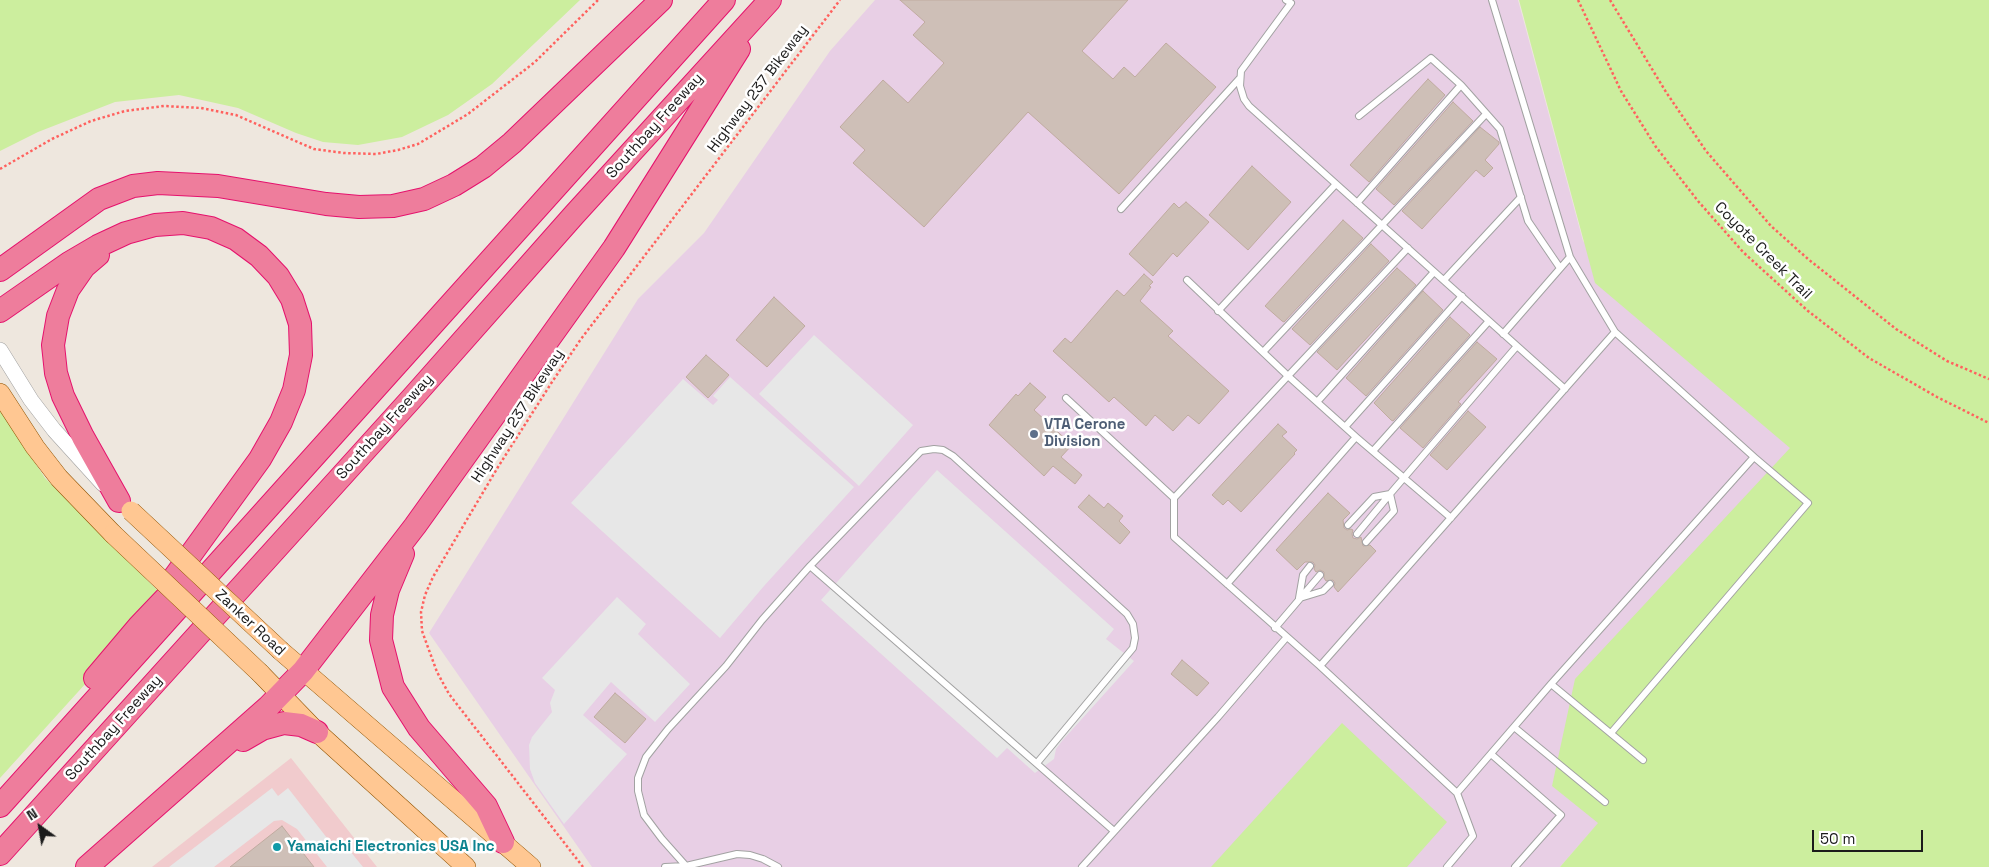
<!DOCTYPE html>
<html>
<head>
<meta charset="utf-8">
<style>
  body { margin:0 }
  #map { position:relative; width:1989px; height:867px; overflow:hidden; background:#eee7de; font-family:"Space Grotesk",sans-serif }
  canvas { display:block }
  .north { position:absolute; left:15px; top:802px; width:50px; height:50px; -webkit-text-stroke:4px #fff; paint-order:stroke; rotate:328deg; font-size:14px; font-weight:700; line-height:20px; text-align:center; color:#1b1b1b }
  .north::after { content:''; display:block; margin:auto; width:18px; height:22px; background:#1b1b1b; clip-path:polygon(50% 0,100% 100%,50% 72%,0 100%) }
  .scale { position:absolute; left:1812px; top:830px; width:111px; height:22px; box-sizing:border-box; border:2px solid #1b1b1b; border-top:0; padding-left:6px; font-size:15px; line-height:18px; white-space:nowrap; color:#1b1b1b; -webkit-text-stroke:4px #fff; paint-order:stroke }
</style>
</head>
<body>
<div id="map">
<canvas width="1989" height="867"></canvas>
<div class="north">N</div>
<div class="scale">50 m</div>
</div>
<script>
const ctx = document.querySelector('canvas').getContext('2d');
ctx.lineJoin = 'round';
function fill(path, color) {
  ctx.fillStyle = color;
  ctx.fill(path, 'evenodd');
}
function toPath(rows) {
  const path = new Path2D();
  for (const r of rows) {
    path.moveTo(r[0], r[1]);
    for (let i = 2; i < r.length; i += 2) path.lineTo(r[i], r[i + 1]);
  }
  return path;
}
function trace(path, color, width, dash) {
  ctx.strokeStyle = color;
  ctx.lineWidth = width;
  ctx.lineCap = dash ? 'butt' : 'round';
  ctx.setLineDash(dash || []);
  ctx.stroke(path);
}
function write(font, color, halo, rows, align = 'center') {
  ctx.font = font + ' "Space Grotesk",sans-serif';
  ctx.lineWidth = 5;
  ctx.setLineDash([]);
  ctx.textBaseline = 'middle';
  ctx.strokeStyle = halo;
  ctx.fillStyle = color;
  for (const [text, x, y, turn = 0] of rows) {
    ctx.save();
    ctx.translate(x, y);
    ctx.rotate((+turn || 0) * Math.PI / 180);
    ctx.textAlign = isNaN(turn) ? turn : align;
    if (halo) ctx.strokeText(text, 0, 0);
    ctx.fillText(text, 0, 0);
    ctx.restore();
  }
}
fill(toPath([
  [291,758,377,867,152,867]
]), '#f1cbcd');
fill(toPath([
  [875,0,1518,0,1583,241,1879,504,1560,867,592,867,429,633,638,299,704,233,830,51]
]), '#e8cfe5');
fill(toPath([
  [0,0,580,0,492,84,448,115,402,137,358,145,323,142,296,133,238,108,179,95,115,102,38,132,0,151],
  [1519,0,1989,0,1989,867,1560,867,1598,823,1552,786,1575,679,1790,448,1595,283],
  [0,410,45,478,164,597,0,778],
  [1342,723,1447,822,1407,867,1211,867]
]), '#ccee9e');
fill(toPath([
  [814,335,913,425,859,486,759,394],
  [730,377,854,487,764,586,720,638,571,503,683,379,713,405,718,400,713,396],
  [937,470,1114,629,1106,639,1134,661,1062,741,1056,749,1054,759,1035,773,1007,748,997,758,821,600],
  [617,597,646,624,638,634,690,684,655,722,611,682,583,715,627,754,564,824,535,783,530,769,529,745,532,737,552,712,550,703,555,690,542,678],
  [272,788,278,796,288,788,338,852,346,846,363,867,327,867,297,829,282,820,274,821,214,867,169,867]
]), '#e7e7e7');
const building = toPath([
  [900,0,1128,0,1082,51,1113,79,1124,67,1135,77,1166,43,1216,87,1119,194,1028,112,924,227,853,163,865,150,840,127,883,80,908,103,944,63,913,35,925,22,900,0],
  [1428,79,1445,95,1369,182,1350,165,1428,79],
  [1453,102,1473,121,1394,205,1376,189,1453,102],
  [1480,127,1499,142,1499,144,1485,160,1493,168,1484,177,1476,170,1422,229,1402,211,1480,127],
  [1252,166,1291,202,1248,250,1209,215,1252,166],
  [1186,202,1209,222,1177,257,1173,253,1153,276,1129,254,1174,203,1179,208,1186,202],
  [1343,220,1363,238,1284,322,1282,321,1265,306,1343,220],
  [1371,244,1389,261,1310,345,1292,329,1371,244],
  [1397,268,1416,285,1337,370,1317,352,1397,268],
  [1144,274,1153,282,1149,286,1151,287,1140,301,1173,331,1168,336,1229,391,1199,424,1188,415,1173,431,1155,415,1146,426,1114,397,1109,402,1053,351,1065,338,1071,343,1117,290,1124,296,1144,274],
  [1423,291,1443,310,1366,396,1346,378,1423,291],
  [774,297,805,326,767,367,736,340,774,297],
  [1450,317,1470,335,1393,421,1391,420,1374,403,1450,317],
  [1477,342,1497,359,1458,402,1461,404,1423,448,1400,428,1477,342],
  [706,355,729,375,708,398,686,377,706,355],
  [1030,383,1046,397,1034,410,1072,445,1061,457,1082,475,1075,484,1053,466,1044,476,989,425,1016,394,1018,396,1030,383],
  [1468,411,1486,427,1447,470,1430,455,1468,411],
  [1278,424,1287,432,1282,436,1297,450,1294,453,1295,454,1241,512,1228,500,1223,505,1212,495,1278,424],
  [1328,493,1350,513,1343,520,1344,528,1347,530,1351,529,1353,530,1352,534,1353,538,1357,539,1361,537,1363,546,1370,545,1376,551,1338,592,1334,587,1335,583,1333,580,1326,581,1324,578,1324,572,1320,570,1316,572,1314,569,1315,565,1313,562,1305,562,1297,570,1276,550,1328,493],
  [1089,495,1104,508,1108,503,1123,516,1119,521,1130,532,1120,544,1078,507,1089,495],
  [1182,660,1209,683,1197,696,1171,674,1182,660],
  [615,693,646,719,625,743,594,717,615,693],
  [282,826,314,867,230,867,282,826]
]);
fill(building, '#cebfb7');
trace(building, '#c0aba0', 1);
const service = toPath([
  [1286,0,1291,3,1241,71,1240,86,1244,99,1249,106,1565,389],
  [1492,0,1570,257,1503,334],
  [1359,116,1431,58,1461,85,1500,129,1528,221,1560,268],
  [1357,203,1461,85],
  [1121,209,1240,78],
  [1570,257,1615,332],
  [1444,280,1521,197],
  [1218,311,1336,184],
  [1263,352,1486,114],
  [1066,398,1174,498,1174,537,1320,666,1457,793,1473,836,1447,867],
  [1317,402,1434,272],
  [1345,427,1462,296],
  [1356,437,1451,518],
  [1373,451,1489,321],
  [1174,498,1288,376,1187,280],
  [1348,525,1374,497,1390,494,1517,346],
  [1357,534,1390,494],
  [1366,542,1394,511,1390,494],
  [810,566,1114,831],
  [1227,584,1356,437,1288,376,1408,248],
  [1299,598,1303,575,1310,566],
  [1300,598,1323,591,1330,584],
  [1275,628,1320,575],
  [1320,666,1615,332,1754,457,1551,684,1457,793],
  [1551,684,1643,760],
  [1514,727,1605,802],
  [1611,733,1808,503,1754,457],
  [1491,754,1561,815,1515,867],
  [686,866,662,839,644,815,638,791,638,778,646,757,668,729,726,666,762,620,810,566,921,451,934,449,943,450,953,456,1127,614,1133,624,1135,638,1133,648,1037,763],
  [665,867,686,866,737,854,750,855,763,859,778,867],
  [1082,867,1218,717,1286,638]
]);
const tertiary = toPath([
  [0,350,31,400,54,430,103,484]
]);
const primary = toPath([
  [0,393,35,447,59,478,113,534],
  [281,651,531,867],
  [260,673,317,732,466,867]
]);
const motorway = toPath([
  [98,255,84,267,68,290,58,316,53,345,56,373,63,396,83,437,119,501],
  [0,270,99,199,133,186,158,183,218,186,326,204,359,207,393,206,424,199,454,185,483,167,512,143,661,0],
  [0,311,69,263,98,246,126,233,155,225,183,223,211,228,236,239,259,256,278,276,292,299,300,324,301,355,294,390,281,422,260,459,173,579],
  [403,554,388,590,382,615,381,640,393,687,419,728,486,806,503,842],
  [95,678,139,626,180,583],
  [243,740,262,729,284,723,301,725,317,732],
  [0,806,724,0],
  [0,854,413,397,574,215,770,0],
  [87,867,268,707,303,671,415,526,614,248,739,49]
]);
trace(service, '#a2a2a2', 8);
trace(tertiary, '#a2a2a2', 16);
trace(primary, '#915400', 20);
trace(motorway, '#e5126d', 24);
trace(toPath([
  [1578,0,1621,91,1656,147,1698,201,1743,252,1808,311,1869,358,1937,397,1989,423],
  [1610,0,1666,92,1706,151,1771,226,1808,259,1896,329,1947,361,1989,379],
  [0,169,52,139,91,121,125,111,164,106,201,108,236,115,314,149,344,153,376,154,398,150,418,144,468,114,535,62,598,0],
  [583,867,449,694,437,672,422,631,421,612,425,595,433,577,498,467,552,382,581,339,840,0]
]), '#ff615e', 2.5, [2.5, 2.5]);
trace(service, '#fff', 6);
trace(tertiary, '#fff', 15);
trace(primary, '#ffc792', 19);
trace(motorway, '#ee7d9c', 22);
const primaryBridge = toPath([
  [131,511,281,651],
  [113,534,260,673]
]);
trace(primaryBridge, '#915400', 20, []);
trace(primaryBridge, '#ffc792', 19);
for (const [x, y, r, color] of [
  [1034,434,5,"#5c6f8a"],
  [277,847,5,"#0f9aa8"]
]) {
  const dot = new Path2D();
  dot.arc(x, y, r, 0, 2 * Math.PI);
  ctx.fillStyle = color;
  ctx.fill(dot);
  trace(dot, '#fff', 2);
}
write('15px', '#1b1b1b', '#fff', [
  ["Highway 237 Bikeway",758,89,-53],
  ["Southbay Freeway",655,126,-48],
  ["Coyote Creek Trail",1763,251,45],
  ["Highway 237 Bikeway",518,416,-57],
  ["Southbay Freeway",385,427,-48],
  ["Zanker Road",250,623,43],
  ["Southbay Freeway",114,728,-48]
]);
write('bold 15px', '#4e5e75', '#fff', [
  ["VTA Cerone",1044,425],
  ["Division",1044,442]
], 'left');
write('bold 15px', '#0d838f', '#fff', [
  ["Yamaichi Electronics USA Inc",287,847]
], 'left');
</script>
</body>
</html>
